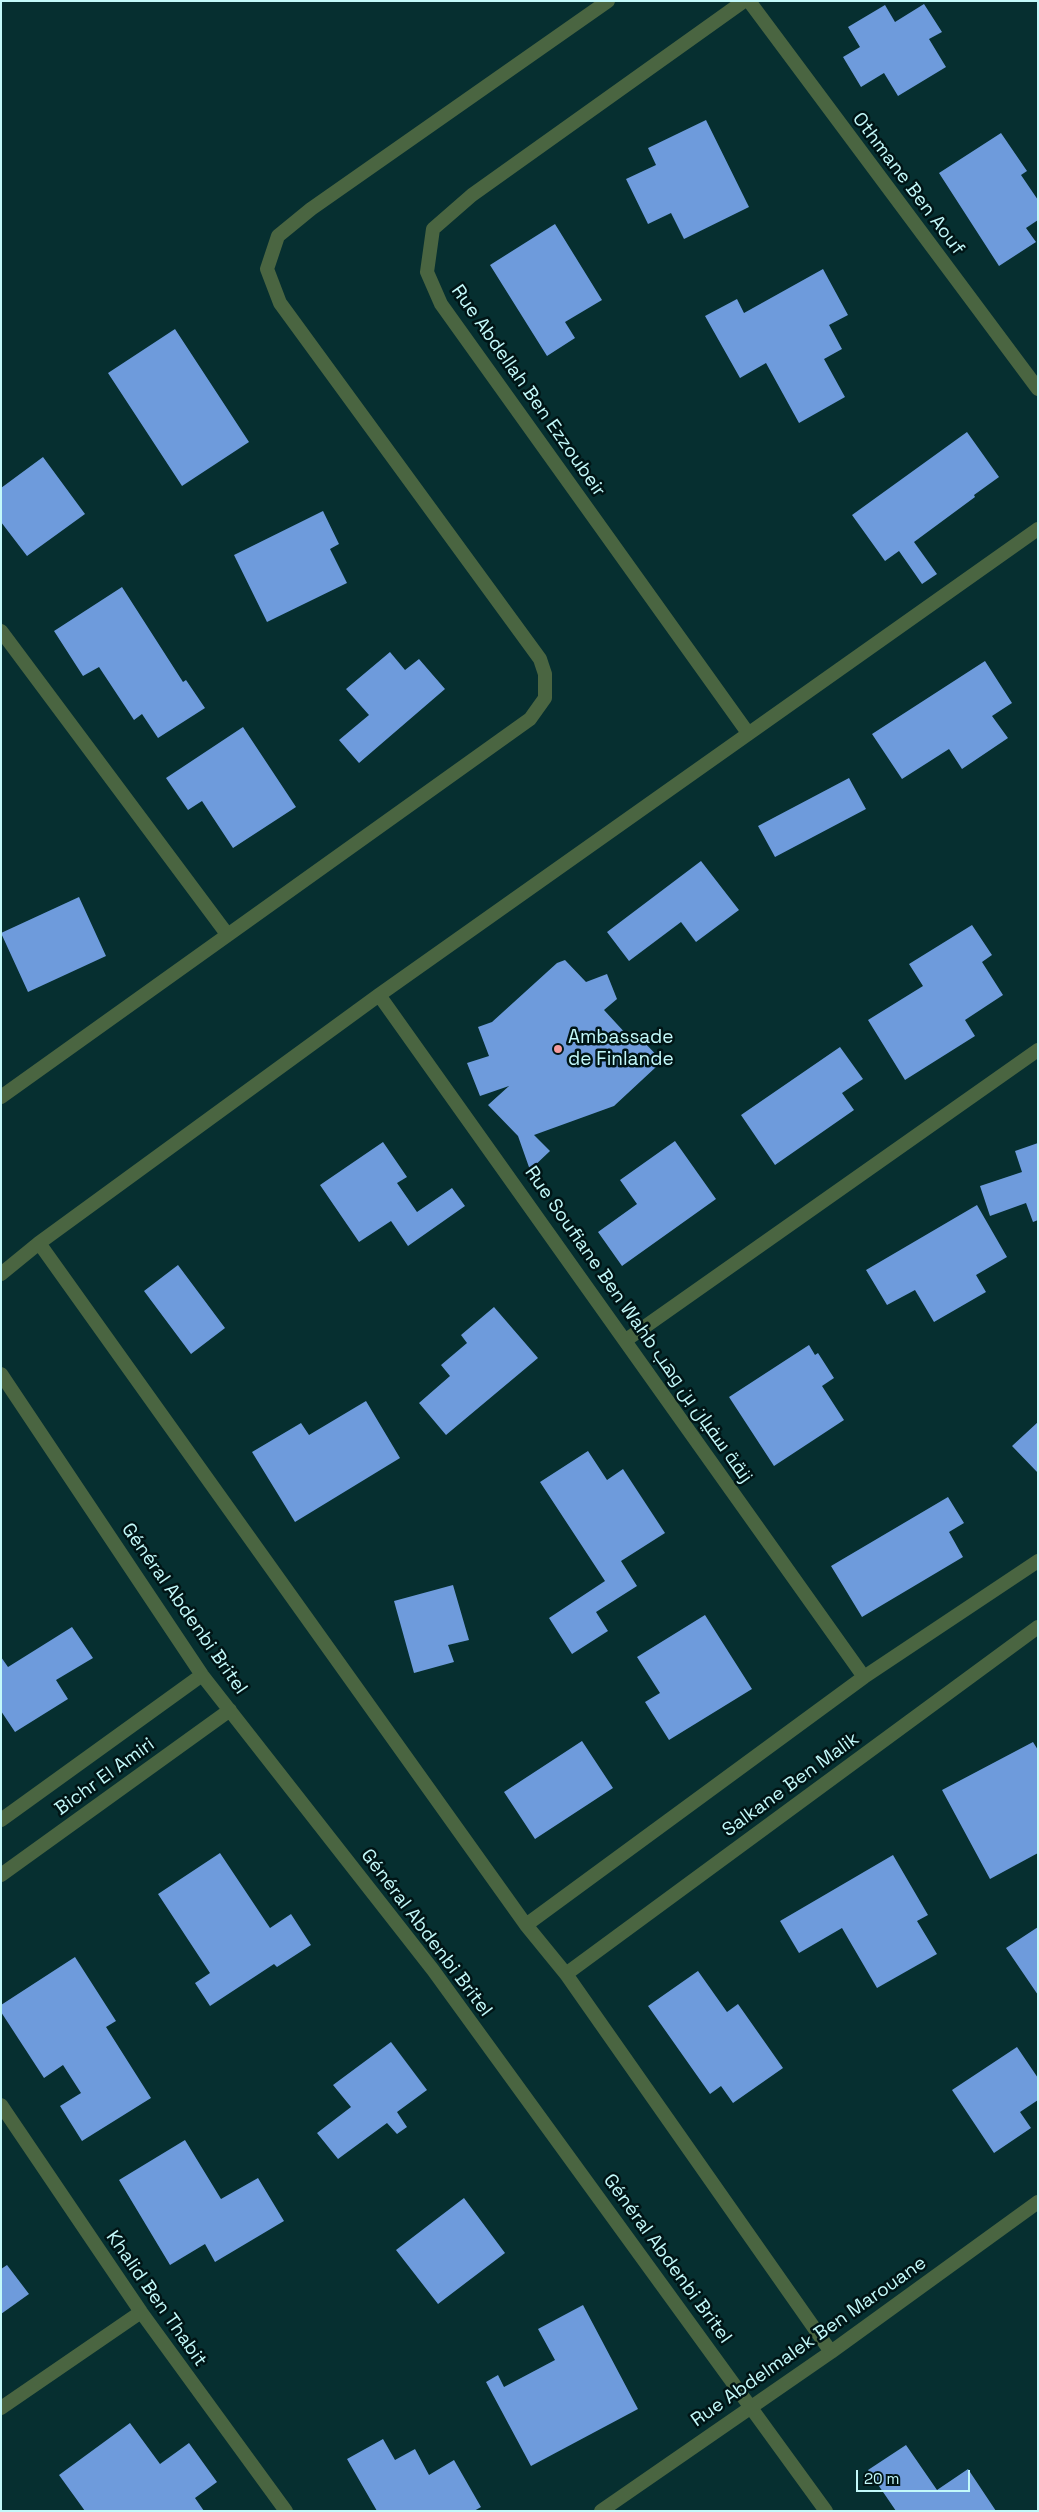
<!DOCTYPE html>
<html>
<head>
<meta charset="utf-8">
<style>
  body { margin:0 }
  #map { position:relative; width:1039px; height:2512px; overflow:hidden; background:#062f30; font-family:"Space Grotesk",sans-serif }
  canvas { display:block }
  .frame { position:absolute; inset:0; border:2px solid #c3f9fa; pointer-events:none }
  .scale { position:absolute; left:856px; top:2470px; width:114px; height:22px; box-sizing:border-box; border:2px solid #c3f9fa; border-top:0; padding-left:6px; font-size:15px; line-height:18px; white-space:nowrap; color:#c3f9fa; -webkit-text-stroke:4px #001516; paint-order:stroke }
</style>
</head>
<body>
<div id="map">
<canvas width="1039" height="2512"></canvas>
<div class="frame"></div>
<div class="scale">20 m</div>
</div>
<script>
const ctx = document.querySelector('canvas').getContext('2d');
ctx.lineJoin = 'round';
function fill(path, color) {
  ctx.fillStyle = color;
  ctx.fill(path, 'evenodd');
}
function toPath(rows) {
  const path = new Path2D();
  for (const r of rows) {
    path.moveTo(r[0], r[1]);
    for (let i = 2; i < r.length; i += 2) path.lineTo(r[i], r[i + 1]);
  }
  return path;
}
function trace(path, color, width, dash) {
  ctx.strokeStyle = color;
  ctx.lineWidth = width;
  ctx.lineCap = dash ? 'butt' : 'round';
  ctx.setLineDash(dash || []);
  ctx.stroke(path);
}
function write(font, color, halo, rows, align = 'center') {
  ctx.font = font + ' "Space Grotesk",Cairo,sans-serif';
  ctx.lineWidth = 5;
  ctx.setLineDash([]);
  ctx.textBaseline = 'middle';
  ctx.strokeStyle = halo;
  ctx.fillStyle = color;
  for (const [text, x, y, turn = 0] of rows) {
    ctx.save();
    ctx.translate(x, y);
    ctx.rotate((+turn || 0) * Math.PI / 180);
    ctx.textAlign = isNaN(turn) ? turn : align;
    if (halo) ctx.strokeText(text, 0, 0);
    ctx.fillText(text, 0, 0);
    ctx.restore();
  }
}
fill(toPath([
  [924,4,942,32,929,39,946,67,898,96,884,73,861,87,843,57,860,47,848,27,885,5,895,22],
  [706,120,749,207,684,239,671,213,648,224,626,179,656,165,648,148],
  [1001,133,1027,171,1021,175,1038,200,1038,220,1026,228,1036,242,999,266,939,173],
  [555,224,602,300,565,322,575,338,547,356,490,265],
  [823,269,848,315,829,325,842,349,824,359,845,397,799,423,766,363,740,378,705,316,737,299,744,313],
  [175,329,249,442,182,486,108,373],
  [967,432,999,477,974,495,975,497,914,542,937,574,922,584,899,551,885,561,852,515],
  [43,457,85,514,27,556,1,522,1,488],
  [323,511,339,544,330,549,347,583,267,622,234,555],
  [122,587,183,682,186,680,205,708,158,738,142,714,134,720,99,667,83,676,54,631],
  [390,652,405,670,419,659,445,689,359,763,339,740,369,715,346,689],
  [985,661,1012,703,992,716,1008,738,962,769,949,749,902,779,872,734],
  [243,727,296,807,233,848,202,801,188,810,166,778],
  [849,778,866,809,775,857,758,826],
  [701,861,739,910,696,942,681,922,629,961,607,932],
  [79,897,106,956,28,992,1,933],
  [972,925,992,955,982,962,1003,995,965,1020,975,1036,905,1080,868,1020,923,986,909,964],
  [565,960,586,982,607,974,617,999,604,1010,628,1036,632,1045,643,1041,665,1064,656,1067,614,1106,534,1135,550,1151,530,1170,518,1136,488,1105,509,1086,480,1096,467,1063,489,1056,478,1027,492,1022,557,963],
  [840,1047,863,1079,842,1093,854,1110,775,1165,741,1115],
  [675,1141,716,1199,622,1266,598,1232,637,1204,620,1180],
  [383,1142,407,1177,397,1183,417,1212,452,1188,465,1206,408,1246,391,1221,359,1242,320,1185],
  [1038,1143,1038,1220,1033,1222,1026,1203,990,1216,980,1186,1022,1172,1015,1151],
  [977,1205,1007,1257,976,1275,986,1292,934,1322,915,1290,887,1305,866,1270],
  [178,1265,225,1328,191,1354,144,1291],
  [494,1307,538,1358,446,1435,419,1403,450,1376,441,1365,467,1343,461,1335],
  [809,1345,815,1355,818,1353,834,1378,822,1386,844,1420,774,1466,729,1397],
  [366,1401,400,1458,295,1522,252,1452,301,1423,309,1435],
  [1038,1422,1038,1473,1012,1446],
  [588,1451,607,1480,623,1469,665,1533,621,1561,637,1586,596,1612,608,1631,572,1654,549,1618,605,1581,540,1482],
  [948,1497,964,1523,949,1532,963,1557,862,1617,831,1566],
  [453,1585,469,1640,448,1645,454,1662,414,1673,394,1601],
  [705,1615,752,1689,669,1740,645,1702,660,1693,637,1657],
  [72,1627,93,1658,56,1680,68,1699,15,1732,1,1711,1,1657,8,1667],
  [582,1741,613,1788,535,1839,504,1792],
  [1033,1742,1038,1750,1038,1853,990,1879,942,1790],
  [220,1853,270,1928,291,1914,311,1945,277,1967,274,1964,210,2006,195,1983,210,1973,158,1894],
  [893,1855,928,1915,917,1921,937,1954,877,1988,842,1928,799,1953,780,1921],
  [1038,1927,1038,1995,1006,1948],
  [75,1957,116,2021,106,2027,151,2098,82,2141,60,2106,81,2093,63,2065,44,2078,1,2012,1,2005],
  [698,1971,727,2012,738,2004,783,2068,733,2103,721,2086,710,2094,648,2006],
  [391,2042,427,2090,397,2112,407,2127,397,2134,387,2123,338,2159,317,2133,351,2107,333,2085],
  [1017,2047,1038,2078,1038,2100,1020,2112,1031,2128,994,2153,952,2090],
  [185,2140,221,2199,258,2178,284,2221,215,2262,205,2244,170,2265,119,2180],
  [464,2198,505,2253,438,2304,396,2250],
  [7,2265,29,2294,1,2314,1,2269],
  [583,2305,638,2409,531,2466,486,2382,498,2375,504,2387,555,2360,538,2329],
  [130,2423,160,2464,189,2443,217,2482,195,2498,204,2511,85,2511,59,2475],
  [383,2439,395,2460,415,2449,429,2475,454,2460,481,2507,474,2511,377,2511,347,2459],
  [906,2445,937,2490,968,2469,996,2511,896,2511,868,2470]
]), '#6e9bdc');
trace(toPath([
  [744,1,472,195,433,229,427,272,441,304,748,733],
  [749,1,1038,389],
  [1,631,227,934],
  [379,995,864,1677],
  [1,1097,530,719,545,698,545,674,540,659,280,303,267,269,278,236,311,209,608,1],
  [39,1243,526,1925,566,1974,831,2352],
  [1,1274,39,1243,379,995,1038,529],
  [626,1340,1038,1050],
  [1,1374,202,1675,433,1970,826,2511],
  [1,1820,202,1675],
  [1,1875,230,1710],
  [526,1925,864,1677,1038,1561],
  [566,1974,1038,1627],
  [1,2105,141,2312,286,2511],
  [1,2408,141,2312],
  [601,2511,831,2352,1038,2202]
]), '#4a6541', 14);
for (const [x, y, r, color] of [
  [558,1049,5,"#f59b9d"]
]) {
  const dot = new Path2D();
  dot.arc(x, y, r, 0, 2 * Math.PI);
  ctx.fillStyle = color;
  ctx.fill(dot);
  trace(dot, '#001516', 2);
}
write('19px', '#c3f9fa', '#001516', [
  ["Othmane Ben Aouf",908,184,53],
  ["Rue Abdellah Ben Ezzoubeir",528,391,55],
  ["Rue Soufiane Ben Wahb زنقة سفيان بن وهب",638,1325,55],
  ["Général Abdenbi Britel",184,1609,55],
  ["Bichr El Amiri",105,1777,-36],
  ["Salkane Ben Malik",791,1785,-36],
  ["Général Abdenbi Britel",426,1933,53],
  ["Général Abdenbi Britel",667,2259,54],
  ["Khalid Ben Thabit",156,2299,55],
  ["Rue Abdelmalek Ben Marouane",809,2342,-35]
]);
write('19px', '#c3f9fa', '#001516', [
  ["Ambassade",568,1038],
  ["de Finlande",568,1060]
], 'left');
</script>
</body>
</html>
